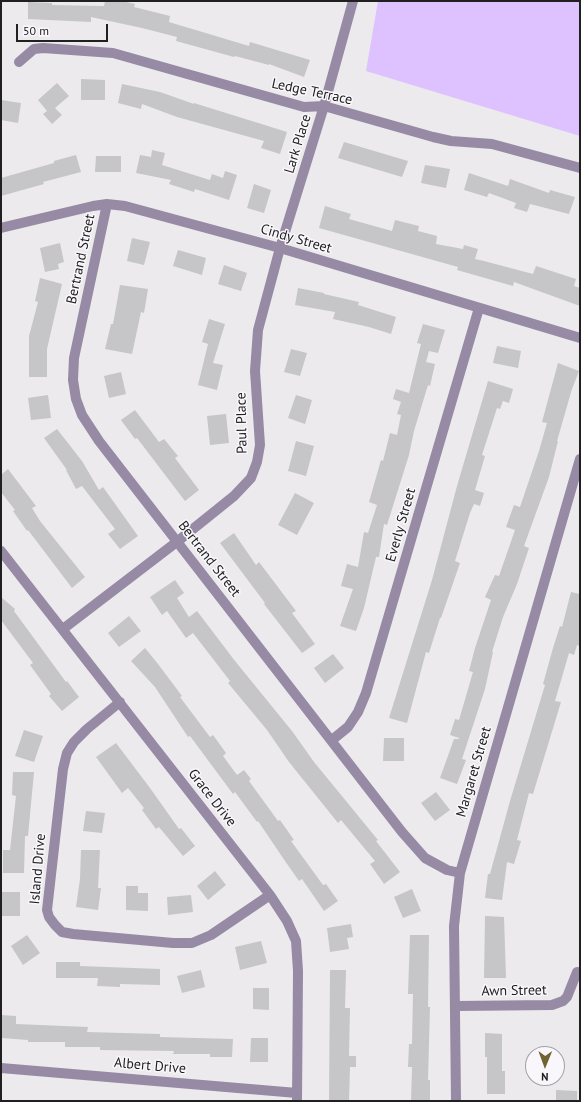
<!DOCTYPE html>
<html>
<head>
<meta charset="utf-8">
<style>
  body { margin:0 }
  #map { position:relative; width:581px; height:1102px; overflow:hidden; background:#eceaed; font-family:"PT Sans",sans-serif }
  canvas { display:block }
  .frame { position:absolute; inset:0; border:2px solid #202021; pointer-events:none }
  .north { position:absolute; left:525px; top:1046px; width:40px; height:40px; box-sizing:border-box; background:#f9f7fb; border:1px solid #a2a1a4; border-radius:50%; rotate:181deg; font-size:11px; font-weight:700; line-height:16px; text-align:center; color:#202021 }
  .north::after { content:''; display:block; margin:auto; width:14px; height:18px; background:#706431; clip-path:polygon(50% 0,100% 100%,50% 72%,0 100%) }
  .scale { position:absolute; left:16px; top:24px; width:92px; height:18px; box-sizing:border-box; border:2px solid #202021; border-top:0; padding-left:5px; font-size:12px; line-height:14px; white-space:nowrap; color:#202021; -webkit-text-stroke:3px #f9f7fb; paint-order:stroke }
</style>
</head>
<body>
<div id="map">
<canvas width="581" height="1102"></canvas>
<div class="frame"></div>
<div class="north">N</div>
<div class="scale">50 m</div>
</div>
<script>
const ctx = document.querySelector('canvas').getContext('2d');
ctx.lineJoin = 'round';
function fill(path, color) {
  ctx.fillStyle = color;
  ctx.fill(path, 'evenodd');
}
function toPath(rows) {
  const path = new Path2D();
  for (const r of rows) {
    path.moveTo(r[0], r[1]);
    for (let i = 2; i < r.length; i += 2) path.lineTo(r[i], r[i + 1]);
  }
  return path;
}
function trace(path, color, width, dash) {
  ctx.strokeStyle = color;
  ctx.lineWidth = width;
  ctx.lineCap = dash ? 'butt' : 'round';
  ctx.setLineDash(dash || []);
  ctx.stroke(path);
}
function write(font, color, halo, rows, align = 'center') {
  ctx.font = font + ' "PT Sans",sans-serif';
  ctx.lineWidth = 3;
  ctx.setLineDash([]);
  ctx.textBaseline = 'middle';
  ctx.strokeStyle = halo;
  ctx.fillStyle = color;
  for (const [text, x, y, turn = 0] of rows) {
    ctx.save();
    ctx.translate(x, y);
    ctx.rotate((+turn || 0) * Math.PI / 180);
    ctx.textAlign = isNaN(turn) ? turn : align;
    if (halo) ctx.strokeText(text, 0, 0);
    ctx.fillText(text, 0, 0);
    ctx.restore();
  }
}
fill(toPath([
  [378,1,580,1,580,136,366,71]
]), '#dec1ff');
fill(toPath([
  [105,1,122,1,135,4,134,7,170,16,169,22,249,46,250,42,310,60,304,77,269,64,269,65,235,56,234,57,176,41,177,37,142,28,91,17,91,22,28,19,28,2,52,3,52,5,104,6],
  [81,79,105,80,105,100,81,100],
  [57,83,69,96,55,108,62,115,52,124,43,114,47,111,38,100],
  [122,84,160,92,194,104,194,103,287,132,280,154,261,148,264,141,177,117,142,104,141,109,118,103],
  [1,100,21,103,18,123,1,120],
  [344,142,408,161,402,177,338,158],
  [152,150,165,153,162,165,210,180,212,174,223,178,225,171,237,175,229,200,195,189,194,192,169,184,171,180,136,173,140,155,151,157],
  [76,155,81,172,43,182,44,184,1,196,1,178,54,163,54,161],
  [96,156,121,156,121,172,95,172],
  [425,165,450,169,446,188,421,183],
  [469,173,508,186,510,179,549,193,550,190,575,197,569,214,530,204,527,212,514,208,516,203,489,193,487,197,464,190],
  [254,184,271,190,264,213,247,208],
  [325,206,351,214,349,219,392,231,395,220,419,226,418,231,437,236,436,244,463,249,464,245,478,249,475,259,484,261,533,274,536,266,576,279,574,286,580,288,580,306,514,282,513,286,457,270,458,267,319,228],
  [132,238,150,242,144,265,127,261],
  [60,243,64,262,58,264,59,269,45,272,40,248],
  [178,250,206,258,202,275,173,266],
  [224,265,247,273,241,291,218,284],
  [40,278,62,284,47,349,47,377,29,377,29,336,38,302,35,301],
  [120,285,148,289,144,313,141,312,132,354,105,349,111,324,113,324],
  [298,288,324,293,324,294,359,302,358,305,396,317,391,334,369,327,333,319,335,312,295,305],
  [209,319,225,324,213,363,223,365,217,390,198,385,208,344,202,342],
  [423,324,445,330,438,353,429,351,426,362,435,364,430,386,428,385,414,431,409,455,387,525,384,524,379,557,376,557,364,608,356,631,340,626,353,589,341,586,347,564,358,567,364,532,368,533,377,505,369,502,381,460,383,461,390,433,397,435,401,415,397,414,401,402,393,399,396,389,409,393,421,344,417,343],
  [497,346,521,351,518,368,493,363],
  [291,349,307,353,300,376,284,372],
  [558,363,579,371,572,389,557,441,558,441,549,477,524,546,529,548,517,584,503,617,492,652,493,652,485,689,462,759,466,760,457,784,440,778,454,739,459,739,459,738,450,735,455,719,459,720,473,672,469,671,475,648,491,600,485,597,495,575,499,576,515,530,506,527,514,505,520,507,539,451,547,423,542,422],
  [121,372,126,394,109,398,104,376],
  [488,381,513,389,509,403,503,401,500,409,497,408,482,455,485,456,475,490,484,493,480,506,474,504,470,513,455,561,460,563,441,618,440,618,429,653,426,652,407,723,389,718,432,580,457,486],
  [48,395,51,418,31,420,28,398],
  [296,395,312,400,305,424,288,418],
  [135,410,159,442,164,439,178,456,175,458,199,490,185,501,137,438,135,439,121,420],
  [226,414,229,443,210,445,207,416],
  [57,429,82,461,99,490,103,487,138,536,120,549,108,534,115,529,82,486,76,489,66,470,67,470,44,438],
  [296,441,314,446,306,476,288,471],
  [8,469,36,506,32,508,40,521,85,577,72,588,28,530,27,531,13,511,15,510,1,492,1,475],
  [295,493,314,503,297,535,278,525],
  [234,533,256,565,259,562,296,611,292,613,315,644,302,653,264,604,265,603,220,543],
  [175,580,184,593,177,598,189,617,197,611,235,661,292,731,314,762,378,840,376,841,400,872,384,884,370,864,375,861,341,820,338,823,289,762,267,730,228,683,230,681,193,633,186,638,167,611,162,615,150,597],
  [571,592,580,594,580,646,577,645,574,655,569,653,555,701,561,702,533,794,529,793,517,840,521,841,514,864,507,862,502,900,485,898,488,874,490,874,510,801,545,685,543,684,553,648,560,626,562,627],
  [1,597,15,609,14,611,66,682,67,681,79,697,62,711,49,696,51,694,30,665,33,663,1,620],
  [129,616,141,631,119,647,108,633],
  [145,648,158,664,182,696,180,697,210,737,213,735,226,753,223,756,237,775,244,770,251,779,249,781,278,821,280,820,294,840,291,841,323,885,326,884,338,901,324,911,302,879,299,881,285,861,258,821,257,822,235,792,233,794,190,736,188,737,155,687,131,661],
  [333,654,344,668,325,683,314,668],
  [24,730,43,736,34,762,15,756],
  [384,738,404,738,404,761,383,761],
  [116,743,150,788,179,829,181,828,195,846,183,856,159,827,156,829,142,810,144,808,128,788,122,793,96,757],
  [13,772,34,772,28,836,25,836,24,873,3,873,3,850,10,850,16,796,12,795],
  [436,792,450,810,435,821,421,803],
  [86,811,105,813,102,833,83,831],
  [81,850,100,850,98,888,101,888,98,910,76,907,80,879],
  [215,871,226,885,208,900,197,886],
  [126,886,138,886,138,893,148,893,148,911,126,910],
  [412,889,421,911,403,918,394,897],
  [1,892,20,892,20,916,1,916],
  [191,895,193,912,168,915,167,897],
  [485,916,504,917,506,978,484,978],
  [351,924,353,937,347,938,349,949,330,952,327,928],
  [27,935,40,953,23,965,11,946],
  [410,935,429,935,428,1007,430,1007,428,1080,430,1080,430,1101,411,1101,412,1067,408,1067,409,1044,412,1044,413,994,408,994],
  [261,941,267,963,240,970,235,947],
  [56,962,80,962,80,966,160,969,160,985,120,984,120,987,97,986,98,978,56,978],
  [201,970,205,987,182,993,177,976],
  [330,970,346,970,345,1008,350,1008,349,1056,356,1056,356,1067,350,1067,349,1101,329,1101],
  [253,988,269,988,269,1010,253,1009],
  [1,1015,16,1016,16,1024,88,1027,87,1032,160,1034,160,1037,233,1039,232,1057,210,1057,210,1054,173,1054,174,1051,100,1050,100,1047,65,1047,65,1042,28,1042,28,1040,1,1038],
  [485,1033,502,1034,502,1071,505,1071,505,1094,487,1094,487,1057,485,1057],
  [251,1038,268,1038,268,1062,250,1062],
  [556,1090,577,1091,577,1101,556,1101]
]), '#c6c5c8');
trace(toPath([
  [19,62,34,49,43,48,113,53,304,107,324,106,433,137,451,141,492,144,580,168],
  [107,204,74,358,73,380,76,399,82,415,99,441,402,832,425,858,447,870,460,873],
  [1,228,93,206,107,204,125,206,280,248,580,338],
  [1,551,270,895,287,921,296,941,298,971,297,1101],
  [63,629,178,541,234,496,251,478,257,462,260,445,255,371,258,330,280,248,324,106,353,1],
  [120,702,87,729,74,742,67,753,63,769,47,910,49,917,55,925,62,932,73,934,173,943,192,943,211,935,270,895],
  [332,740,348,727,358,712,366,693,479,308],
  [456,1006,552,1005,563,1001,567,997,577,972],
  [1,1068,297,1093],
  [456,1101,454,926,460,873,580,459]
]), '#968aa4', 10);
write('14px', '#202021', '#f9f7fb', [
  ["Ledge Terrace",312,92,12],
  ["Lark Place",298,144,-73],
  ["Cindy Street",296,239,16],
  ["Bertrand Street",81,259,-78],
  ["Paul Place",242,423,-91],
  ["Everly Street",401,525,-74],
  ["Bertrand Street",209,559,52],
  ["Margaret Street",474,772,-74],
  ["Grace Drive",212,798,52],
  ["Island Drive",38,869,-85],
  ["Awn Street",514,991,-1],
  ["Albert Drive",150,1066,5]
]);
</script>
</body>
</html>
